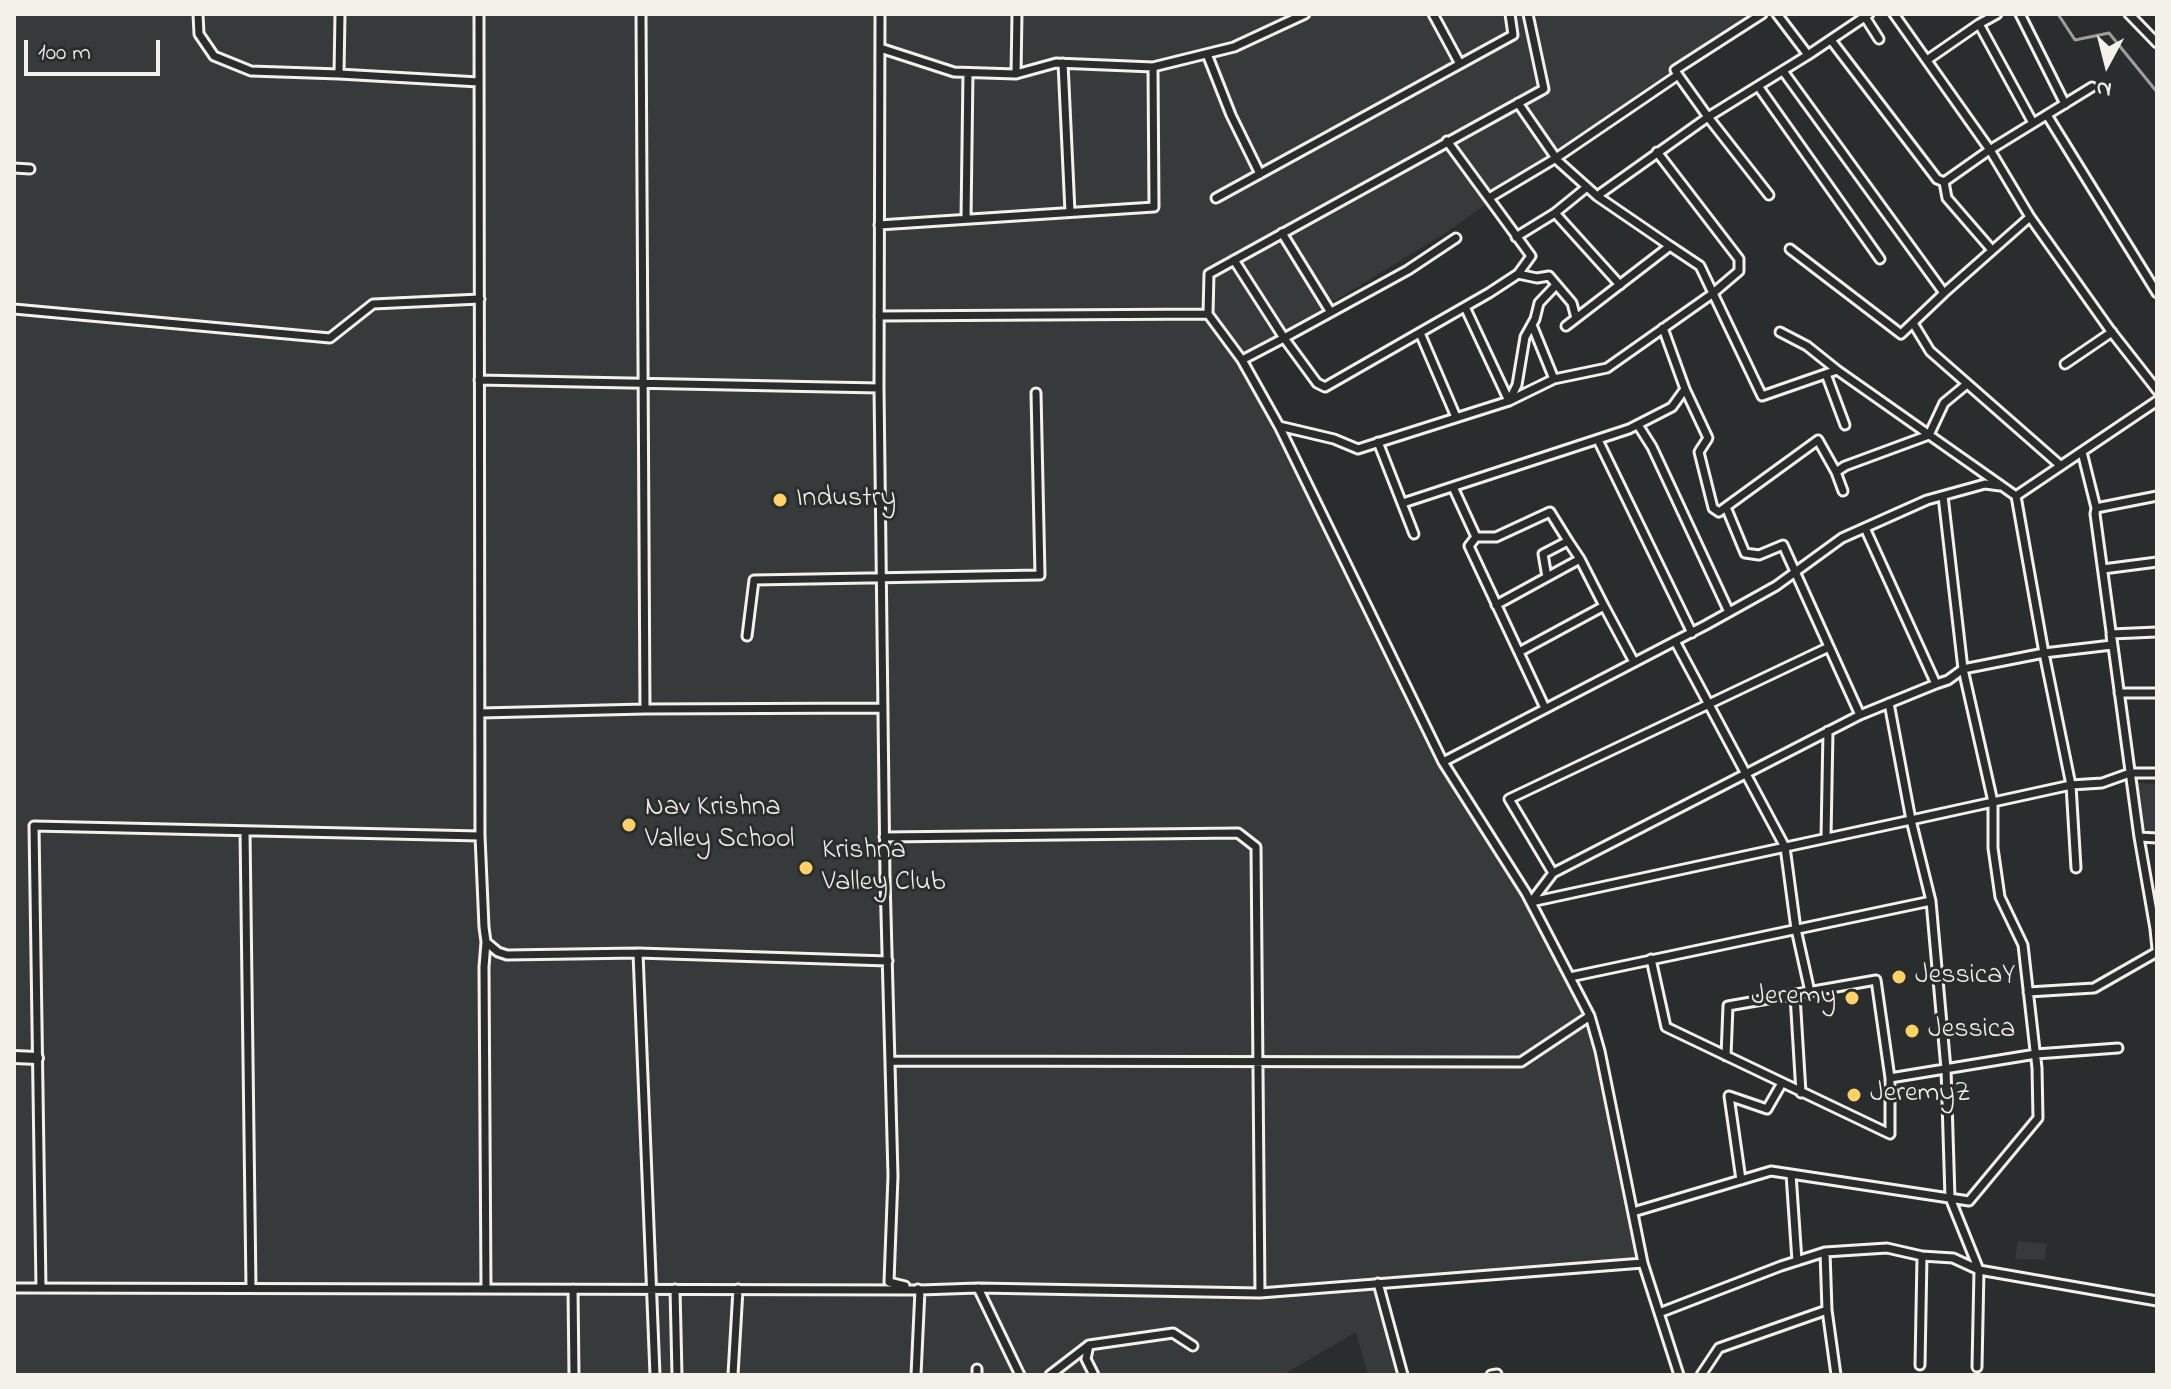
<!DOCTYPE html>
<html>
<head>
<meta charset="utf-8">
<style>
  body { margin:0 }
  #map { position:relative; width:2171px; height:1389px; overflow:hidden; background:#2a2d2e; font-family:"Indie Flower",sans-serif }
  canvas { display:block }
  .frame { position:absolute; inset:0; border:16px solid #f4f1e8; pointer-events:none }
  .north { position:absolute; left:2067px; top:24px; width:80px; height:80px; -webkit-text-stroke:6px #2a2d2e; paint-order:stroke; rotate:187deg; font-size:22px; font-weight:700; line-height:32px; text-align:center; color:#f4f1e8 }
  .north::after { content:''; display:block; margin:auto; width:28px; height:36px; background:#f4f1e8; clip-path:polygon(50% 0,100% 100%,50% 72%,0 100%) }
  .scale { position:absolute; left:24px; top:40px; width:136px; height:36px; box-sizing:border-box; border:4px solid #f4f1e8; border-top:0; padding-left:10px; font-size:24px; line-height:28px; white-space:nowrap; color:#f4f1e8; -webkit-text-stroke:6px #2a2d2e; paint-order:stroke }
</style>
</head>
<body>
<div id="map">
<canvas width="2171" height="1389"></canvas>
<div class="frame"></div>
<div class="north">N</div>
<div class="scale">100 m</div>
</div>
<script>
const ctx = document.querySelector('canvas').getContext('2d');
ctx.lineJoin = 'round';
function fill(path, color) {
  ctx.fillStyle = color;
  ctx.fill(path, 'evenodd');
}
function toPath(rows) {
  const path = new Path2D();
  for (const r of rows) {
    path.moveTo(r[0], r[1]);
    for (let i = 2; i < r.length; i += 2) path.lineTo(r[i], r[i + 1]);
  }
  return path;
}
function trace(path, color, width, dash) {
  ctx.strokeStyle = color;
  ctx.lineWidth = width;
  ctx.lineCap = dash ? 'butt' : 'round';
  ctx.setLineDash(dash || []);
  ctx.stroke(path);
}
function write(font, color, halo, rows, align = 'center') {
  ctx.font = font + ' "Indie Flower",sans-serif';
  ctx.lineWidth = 6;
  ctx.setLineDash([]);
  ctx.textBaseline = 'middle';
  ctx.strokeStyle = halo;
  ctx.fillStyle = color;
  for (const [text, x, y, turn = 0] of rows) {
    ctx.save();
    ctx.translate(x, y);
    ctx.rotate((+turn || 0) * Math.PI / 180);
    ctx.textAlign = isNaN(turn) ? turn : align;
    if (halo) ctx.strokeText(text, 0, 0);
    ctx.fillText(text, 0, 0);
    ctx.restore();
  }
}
fill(toPath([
  [14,14,1759,14,1675,68,1447,232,1238,360,1411,697,1594,1031,1643,1263,1379,1283,1403,1375,1368,1375,1356,1332,1283,1375,14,1375],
  [2136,783,2157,784,2157,831,2140,831],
  [2018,1241,2047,1244,2044,1260,2015,1259]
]), '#373a3a');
trace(toPath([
  [2058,14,2075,40,2109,33,2157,92]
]), '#9f9f9a', 3);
const street = toPath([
  [198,14,199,34,214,56,251,71,339,74],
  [340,14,339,74,479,82],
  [479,14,480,836,484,927,486,942,498,952,507,955,638,953,655,1375],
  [641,14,645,709,883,708],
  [880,14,879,388,885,877,893,1176,889,1282,905,1286],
  [1433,14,1460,64],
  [1894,14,1990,150,2030,217,1944,293],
  [2020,14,2065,104],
  [2129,14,2157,43],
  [1865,17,1879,39],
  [1979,24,1997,14],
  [1831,40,1937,179,1944,182,1947,198,1992,250],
  [880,48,954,72,1016,74,1017,14],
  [1207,54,1231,115,1260,174],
  [1808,55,1869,14],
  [1927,60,1979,24,2033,123],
  [1063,63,1070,212],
  [1153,67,1234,47,1305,14],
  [1783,71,1944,293,1901,334,1790,249],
  [1758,86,1880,259],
  [1518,103,1558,161,1597,196,1708,117,1678,75],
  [2047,115,2157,293],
  [1447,141,1531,256,1518,274,1489,293,1325,387,1317,383,1284,338,1408,270,1456,238],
  [14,168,30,169],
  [1944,182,1988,151,2092,87],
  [1587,187,1555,213,1620,285],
  [1769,195,1708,117,1808,55,1777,14],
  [1216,198,1513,35,1510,14],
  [1489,198,1556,158,1678,75,1675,70,1762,14],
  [2030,217,2110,330,2157,390],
  [966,219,968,73],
  [879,225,1154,207,1153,67,1056,63,1016,74],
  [1282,233,1330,311],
  [1516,237,1555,213],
  [1234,260,1284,338,1242,360],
  [1518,274,1537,278,1549,276,1572,303,1576,318],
  [1465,307,1509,401,1517,385,1525,337,1535,319,1539,303,1556,285],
  [14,309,330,338,373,304,480,299],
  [1208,314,1209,274,1544,89,1528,14],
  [1913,323,1930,351,2061,466],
  [1532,325,1554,379],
  [1566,326,1670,246,1597,196],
  [1780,332,1807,346,1837,370],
  [1420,333,1456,417],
  [2065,364,2112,332],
  [1826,374,1845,425],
  [479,380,879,388],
  [1685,389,1708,438,1699,452,1713,508,1719,512,1818,440,1836,472],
  [1638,425,1652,447,1729,612],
  [1279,426,1334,439,1358,449,1509,401,1554,379,1607,368,1712,294,1739,271,1739,259,1657,152],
  [1598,440,1692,633],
  [1378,442,1414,534],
  [2082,452,2096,508],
  [1453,487,1476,537],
  [1843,491,1836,472,1845,466,1929,435,1944,403,1967,384],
  [2016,496,2157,401],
  [2157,496,2096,508,2095,514,2139,837,2155,929,2157,929],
  [1403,503,1629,429,1672,407,1685,389,1663,328],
  [1726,507,1745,553,1759,555,1783,545,1860,715,1936,684,1865,528],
  [2103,569,2157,562],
  [1547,577,1543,554,1568,541,1580,559],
  [1496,605,1580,559,1604,606],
  [747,636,754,580,1040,575,1036,393],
  [1675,641,1785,847,1796,929,1810,992],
  [1519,652,1604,606,1634,662],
  [1936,684,1948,680,1963,669,1943,496],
  [2119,693,2157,693],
  [1545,708,1469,546,1476,537,1496,537,1550,512,1568,541],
  [481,713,645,709],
  [1443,762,1706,625,1776,586,1842,538,1927,500,1985,484,2000,486],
  [245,831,251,1288],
  [884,837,1238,833,1256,847,1260,1293],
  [1826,837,1828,731],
  [2139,837,2157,838],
  [2076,868,2071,785,2044,653,2112,645,2111,634,2157,632],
  [1553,873,1509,799,1829,647],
  [1931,901,1946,1069,1950,1198,1979,1270,2157,1301],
  [1531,902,1911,820,1889,703],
  [1531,902,1553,873,1860,715],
  [2155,929,2157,949],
  [638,953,888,961],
  [1651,959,1666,1027,1890,1134,1890,1078,2036,1054,2118,1048],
  [1570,977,1931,901,1911,820,2071,785,2102,783,2130,773,2157,773],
  [2028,992,2094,988,2157,952],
  [1795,995,1801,1093],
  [1726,1056,1728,1006,1876,980,1890,1078],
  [890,1061,1521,1062,1590,1016],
  [1791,1174,1797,1261],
  [1741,1180,1729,1096,1767,1109,1782,1083],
  [1633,1212,1771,1171,1969,1201,2038,1118,2037,1068,2023,945,2000,897,1993,848,1993,802,1963,669,2044,653,2016,496,1837,370,1762,396,1700,266,1670,246],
  [1643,1263,1679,1375],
  [1378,1283,1403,1375],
  [14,1288,920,1290,978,1288,1260,1293,1643,1263,1600,1051,1590,1016,1526,893,1443,762,1279,426,1242,360,1208,314,879,316],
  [41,1288,34,826,480,836],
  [978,1288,1020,1375],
  [486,1289,484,967,486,942],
  [573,1289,574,1375],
  [675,1289,677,1375],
  [1827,1310,1836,1375],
  [1659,1313,1781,1266,1825,1252,1887,1248,1922,1256,1953,1258,1979,1270,1977,1367],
  [1920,1365,1922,1256],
  [733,1375,738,1289],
  [916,1375,920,1290,918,1289],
  [977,1375,977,1369],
  [1050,1375,1089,1345],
  [1094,1375,1086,1359,1089,1345,1173,1333,1193,1346],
  [1491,1375,1497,1374],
  [1701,1375,1719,1348,1827,1310,1825,1252]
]);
const secondary = toPath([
  [14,1057,37,1058]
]);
trace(street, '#f4f1e8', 13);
trace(secondary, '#f4f1e8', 16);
trace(street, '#2a2d2e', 7);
trace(secondary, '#2a2d2e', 10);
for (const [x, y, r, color] of [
  [780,500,8,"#ffd166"],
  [629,825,8,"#ffd166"],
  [806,868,8,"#ffd166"],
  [1899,977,8,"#ffd166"],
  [1852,998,8,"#ffd166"],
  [1912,1031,8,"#ffd166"],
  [1854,1095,8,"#ffd166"]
]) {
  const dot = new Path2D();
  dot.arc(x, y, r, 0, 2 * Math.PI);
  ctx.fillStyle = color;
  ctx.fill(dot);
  trace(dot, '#2a2d2e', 3);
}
write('28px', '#f4f1e8', '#2a2d2e', [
  ["Industry",796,500],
  ["Nav Krishna",645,809],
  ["Valley School",645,841],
  ["Krishna",822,852],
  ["Valley Club",822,884],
  ["JessicaY",1915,977],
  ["Jeremy",1836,998,"right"],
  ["Jessica",1928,1031],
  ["JeremyZ",1870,1095]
], 'left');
</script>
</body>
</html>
